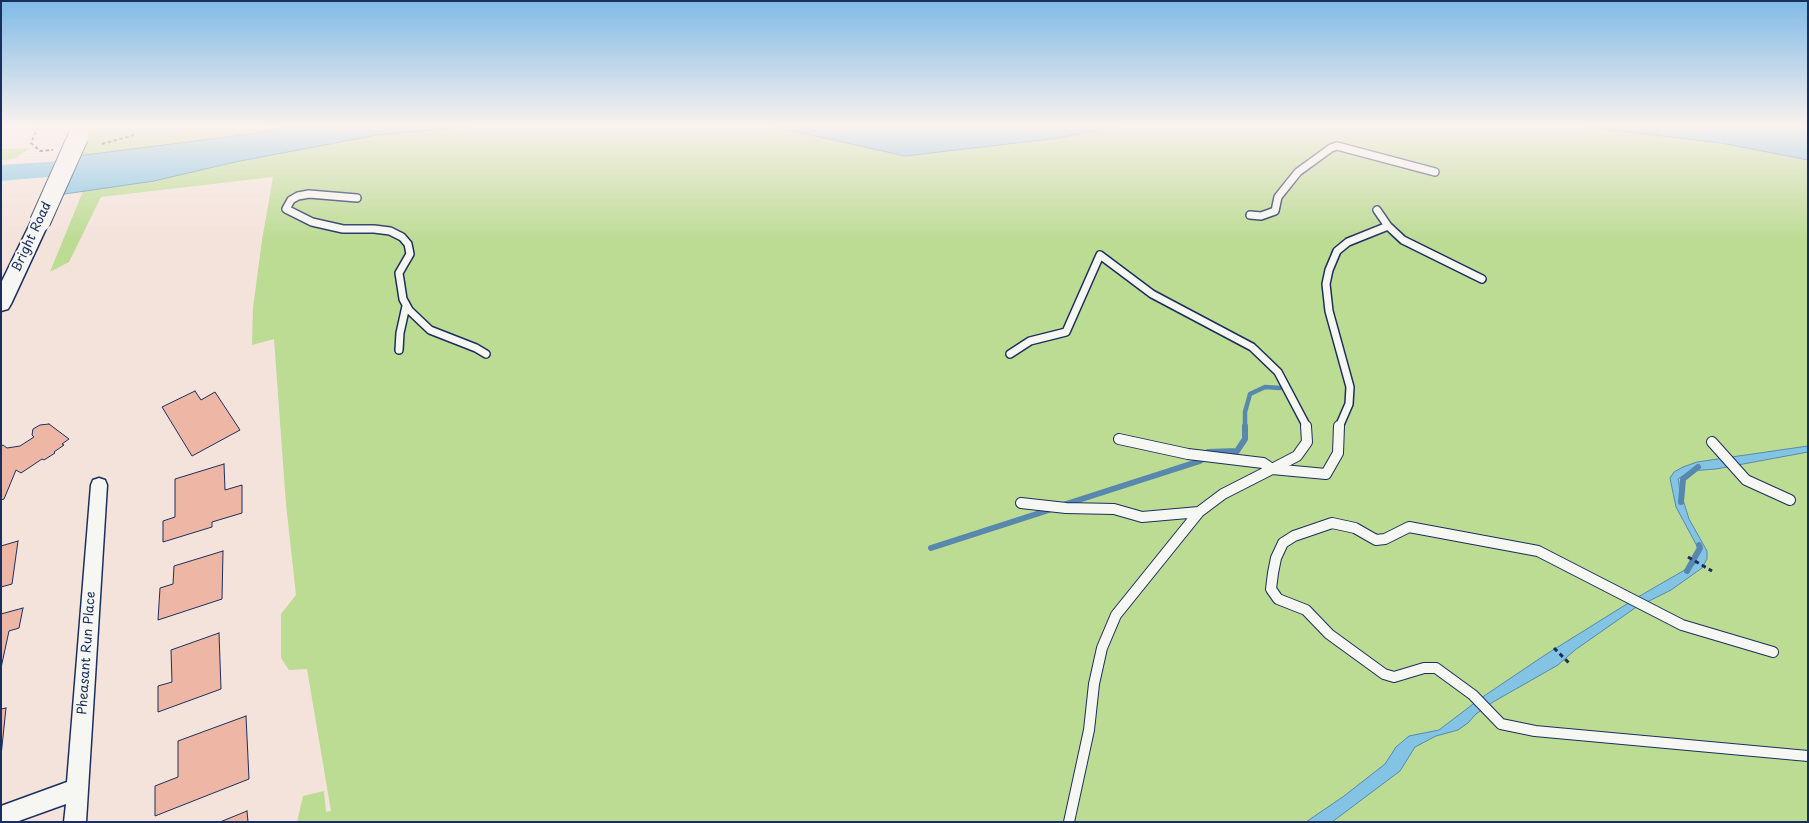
<!DOCTYPE html>
<html>
<head>
<meta charset="utf-8">
<style>
  body { margin:0 }
  #map { position:relative; width:1809px; height:823px; overflow:hidden; background:#f4e3db; font-family:"Playpen Sans",sans-serif }
  canvas { display:block }
  .frame { position:absolute; inset:0; border:2px solid #1b2f5e; pointer-events:none }
</style>
</head>
<body>
<div id="map">
<canvas width="1809" height="823"></canvas>
<div class="frame"></div>
</div>
<script>
const ctx = document.querySelector('canvas').getContext('2d');
ctx.lineJoin = 'round';
function fill(path, color) {
  ctx.fillStyle = color;
  ctx.fill(path, 'evenodd');
}
function toPath(rows) {
  const path = new Path2D();
  for (const r of rows) {
    path.moveTo(r[0], r[1]);
    for (let i = 2; i < r.length; i += 2) path.lineTo(r[i], r[i + 1]);
  }
  return path;
}
function trace(path, color, width, dash) {
  ctx.strokeStyle = color;
  ctx.lineWidth = width;
  ctx.lineCap = dash ? 'butt' : 'round';
  ctx.setLineDash(dash || []);
  ctx.stroke(path);
}
function write(font, color, halo, rows, align = 'center') {
  ctx.font = font + ' "Playpen Sans",sans-serif';
  ctx.lineWidth = 4;
  ctx.setLineDash([]);
  ctx.textBaseline = 'middle';
  ctx.strokeStyle = halo;
  ctx.fillStyle = color;
  for (const [text, x, y, turn = 0] of rows) {
    ctx.save();
    ctx.translate(x, y);
    ctx.rotate((+turn || 0) * Math.PI / 180);
    ctx.textAlign = isNaN(turn) ? turn : align;
    if (halo) ctx.strokeText(text, 0, 0);
    ctx.fillText(text, 0, 0);
    ctx.restore();
  }
}
fill(toPath([
  [94,126,268,126,264,144,69,157],
  [378,126,1749,126,1808,139,1808,822,297,822,303,796,324,791,326,812,331,811,307,669,289,670,281,658,281,614,296,595,286,504,274,339,252,345,253,308,262,240,273,177,101,197,69,262,50,272,83,191,154,181,254,158],
  [30,148,14,159,1,160,1,149]
]), '#bcdb93');
const water = toPath([
  [285,126,477,126,377,135,235,162,154,181,51,196,69,157,259,133,285,126],
  [771,126,1118,126,1059,138,905,156,771,126],
  [1578,126,1808,126,1808,160,1721,143,1578,126],
  [1808,446,1808,452,1716,469,1690,471,1678,479,1680,490,1689,519,1707,551,1707,559,1702,568,1671,590,1635,608,1575,650,1558,665,1493,702,1476,714,1468,723,1458,730,1436,736,1415,747,1400,771,1332,822,1306,822,1344,796,1385,764,1396,747,1409,736,1439,730,1481,698,1545,655,1638,597,1695,564,1699,552,1697,546,1676,507,1670,478,1674,472,1683,467,1697,462,1808,446]
]);
fill(water, '#83c4e4');
trace(water, '#5988ae', 1);
trace(toPath([
  [1245,427,1245,412,1250,394,1265,387,1280,388]
]), '#5988ae', 4.5);
trace(toPath([
  [1681,502,1683,479,1698,467],
  [1063,505,1200,461,1208,452,1237,451,1245,439,1245,426],
  [931,548,1052,509],
  [1687,571,1700,548,1699,545]
]), '#5988ae', 6);
fill(toPath([
  [93,159,101,161,105,166,101,171,93,173,1,181,1,165,93,159]
]), '#83c4e4');
const building = toPath([
  [195,391,201,400,215,392,240,430,192,456,162,407,195,391],
  [49,424,69,439,62,444,64,445,54,452,55,453,44,460,42,459,21,473,16,470,4,499,1,500,1,446,3,445,7,448,20,446,34,437,32,435,33,429,40,425,49,424],
  [224,464,225,490,242,485,242,513,212,522,212,527,163,542,163,521,175,517,175,479,224,464],
  [18,541,12,584,1,587,1,546,18,541],
  [223,551,222,599,158,620,160,588,173,584,174,566,223,551],
  [23,608,19,628,9,631,1,668,1,614,23,608],
  [219,633,221,689,158,712,158,686,172,682,171,650,219,633],
  [6,708,1,756,1,709,6,708],
  [246,716,249,779,155,816,155,786,178,777,178,741,246,716],
  [247,811,248,822,220,822,247,811]
]);
fill(building, '#eeb6a4');
trace(building, '#1b2f5e', 1);
const serviceFar1 = toPath([
  [357,198,309,194,298,196,291,200,286,209,312,222,343,229,374,229,390,231,402,237,408,244,410,254,399,273,403,299,409,310,430,330,476,348,486,354],
  [1377,210,1388,226],
  [1250,215,1261,216,1275,211,1278,197,1298,172,1331,148,1337,146,1435,172],
  [399,350,400,333,406,306],
  [1010,354,1030,341,1066,332,1100,255,1152,294,1252,347,1278,372,1307,427],
  [1339,427,1349,404,1350,387,1329,311,1326,284,1329,270,1337,251,1348,242,1388,226,1403,240,1482,279]
]);
const service = toPath([
  [1119,439,1188,454,1263,463,1272,469,1297,456,1307,442,1306,426],
  [1712,442,1746,480,1790,500],
  [1021,503,1066,508,1114,509,1142,517,1199,512],
  [1773,652,1682,625,1538,551,1409,527,1385,539,1376,540,1355,528,1332,523,1294,536,1283,543,1276,558,1273,573,1271,589,1278,599,1306,610,1329,634,1384,674,1394,677,1424,668,1436,668,1473,695,1501,724,1535,731,1808,756],
  [1069,822,1089,730,1094,684,1102,648,1116,615,1199,512,1223,494,1272,469,1326,474,1338,453,1339,426]
]);
const minor = toPath([
  [99,478,105,480,107,485,86,822,64,822,66,804,16,822,1,822,1,806,67,782,91,485,93,480,99,478]
]);
const secondary = toPath([
  [40,216,47,218,49,222,11,304,8,309,1,311,1,283,31,222,33,218,40,216]
]);
trace(serviceFar1, '#1b2f5e', 10);
trace(service, '#1b2f5e', 12);
trace(minor, '#1b2f5e', 3);
trace(secondary, '#1b2f5e', 3);
trace(toPath([
  [38,126,31,143,40,151,53,150],
  [102,144,134,135]
]), '#1b2f5e', 2, [3.5, 2.5]);
trace(toPath([
  [1688,557,1712,571],
  [1554,648,1571,665]
]), '#1b2f5e', 3, [4.5, 3.5]);
trace(serviceFar1, '#f6f6f2', 7);
trace(service, '#f6f6f2', 10);
fill(minor, '#f6f6f2');
fill(secondary, '#f6f6f2');
const secondaryBridge = toPath([
  [40,222,78,137]
]);
trace(secondaryBridge, '#1b2f5e', 22, []);
trace(secondaryBridge, '#f6f6f2', 20);
const sky = ctx.createLinearGradient(0, 0, 0, 241);
sky.addColorStop(0, '#7fbae6');
sky.addColorStop(0.52, '#faf2ef');
sky.addColorStop(1, '#faf2ef00');
ctx.fillStyle = sky;
ctx.fillRect(0, 0, 1809, 241);
write('13px', '#1b2f5e', '#f6f6f2', [
  ["Bright Road",32,237,-65],
  ["Pheasant Run Place",87,653,-86]
]);
</script>
</body>
</html>
